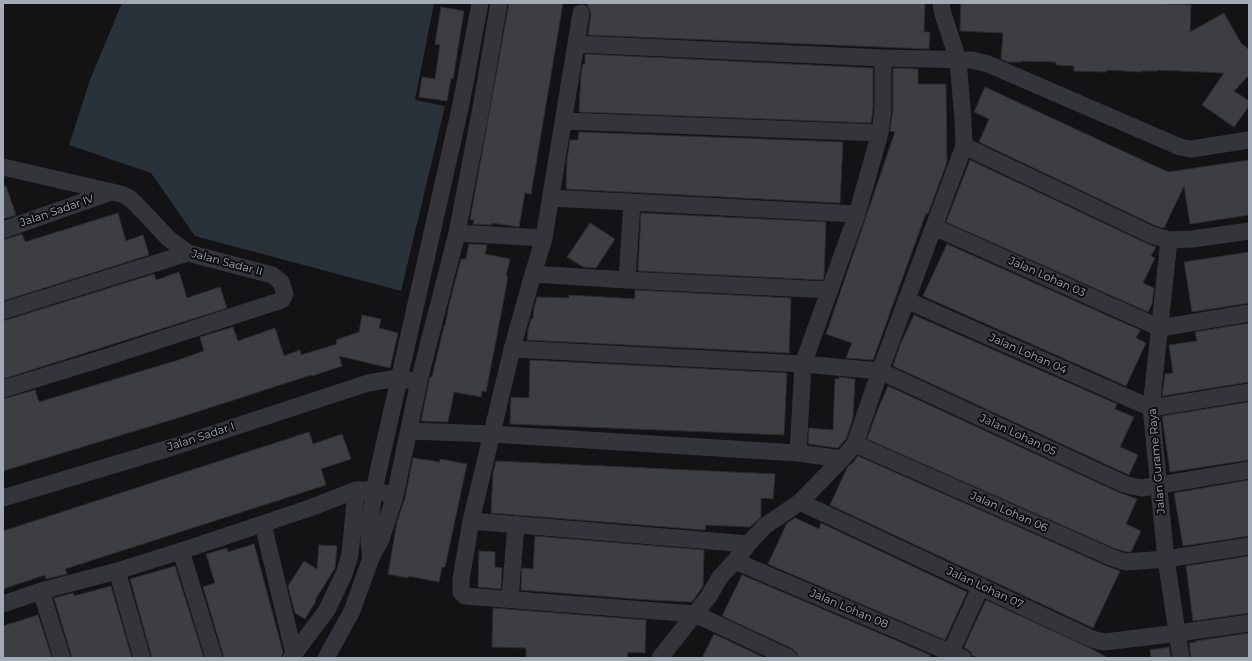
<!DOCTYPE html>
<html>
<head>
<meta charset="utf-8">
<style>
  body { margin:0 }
  #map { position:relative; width:1252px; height:661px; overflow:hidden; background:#131315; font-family:Montserrat,sans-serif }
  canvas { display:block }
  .frame { position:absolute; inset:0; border:4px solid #a4aab6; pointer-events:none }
</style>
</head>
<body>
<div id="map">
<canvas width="1252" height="661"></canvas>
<div class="frame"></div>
</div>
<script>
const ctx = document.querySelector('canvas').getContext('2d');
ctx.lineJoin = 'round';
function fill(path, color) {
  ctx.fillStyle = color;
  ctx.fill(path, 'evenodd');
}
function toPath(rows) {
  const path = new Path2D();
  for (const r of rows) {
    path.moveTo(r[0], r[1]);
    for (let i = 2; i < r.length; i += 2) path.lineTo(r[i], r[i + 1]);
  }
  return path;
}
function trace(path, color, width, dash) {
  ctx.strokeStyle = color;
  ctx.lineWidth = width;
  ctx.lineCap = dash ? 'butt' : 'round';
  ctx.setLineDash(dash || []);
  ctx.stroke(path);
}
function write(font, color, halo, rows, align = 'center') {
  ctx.font = font + ' Montserrat,sans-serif';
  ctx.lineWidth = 4;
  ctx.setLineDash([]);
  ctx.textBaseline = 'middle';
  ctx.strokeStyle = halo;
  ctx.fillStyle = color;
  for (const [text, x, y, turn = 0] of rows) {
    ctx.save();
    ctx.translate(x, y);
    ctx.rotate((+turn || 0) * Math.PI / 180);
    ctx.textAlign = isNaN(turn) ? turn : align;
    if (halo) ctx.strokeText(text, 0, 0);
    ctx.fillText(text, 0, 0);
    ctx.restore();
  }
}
fill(toPath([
  [122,3,434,3,415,100,445,106,401,291,195,236,151,173,69,145,90,80]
]), '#293239');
const building = toPath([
  [509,3,563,3,531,194,525,193,519,227,492,223,491,225,473,224,474,220,470,220,509,3],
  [587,3,925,3,924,32,930,32,929,49,588,35,591,14,587,3],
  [961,3,1151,3,1191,5,1190,32,1224,13,1241,43,1249,50,1249,75,1234,91,1249,101,1249,106,1234,127,1202,105,1224,73,1158,70,1158,71,1142,71,1142,72,1107,70,1107,72,1074,71,1074,66,1056,65,1056,62,1022,61,1022,62,1008,62,1001,59,1003,33,960,31,961,3],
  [441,7,464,11,453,79,451,78,447,101,419,97,422,77,435,79,440,45,435,44,441,7],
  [585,54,873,68,873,108,871,123,579,112,581,73,583,64,585,64,585,54],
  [893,68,918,69,918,84,946,84,947,162,928,214,926,213,873,360,846,358,852,343,826,334,895,132,890,131,893,109,893,68],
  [985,87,1168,172,1249,160,1249,215,1190,224,1184,186,1164,228,1156,226,979,142,989,119,974,112,985,87],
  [579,132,843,142,840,203,566,189,567,160,570,140,578,140,579,132],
  [970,160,1148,244,1156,247,1151,256,1155,258,1143,283,1154,288,1152,304,1148,312,946,222,970,160],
  [3,186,6,186,16,215,3,219,3,186],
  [118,213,126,241,143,235,149,255,3,301,3,240,22,234,25,242,118,213],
  [641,213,826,222,824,276,823,280,638,271,641,213],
  [590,223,615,239,596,268,583,267,567,257,590,223],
  [469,244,487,245,485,254,510,259,506,276,508,277,505,293,486,392,482,391,481,397,454,392,448,422,421,421,429,381,430,377,432,377,444,326,445,326,449,305,461,259,466,259,469,244],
  [947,244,1140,330,1136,338,1146,343,1126,386,923,296,947,244],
  [1249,252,1249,303,1192,312,1184,262,1249,252],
  [179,272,187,298,220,287,227,308,3,379,3,321,154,274,156,280,179,272],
  [635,290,791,298,789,353,527,340,528,330,531,319,533,319,534,308,537,297,569,298,569,295,635,299,635,290],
  [362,315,381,319,379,328,398,333,390,368,339,356,342,366,312,376,311,375,181,417,3,471,3,399,35,390,39,402,175,361,204,351,200,337,233,327,238,341,275,328,284,356,300,350,301,355,337,344,336,340,359,332,362,315],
  [914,315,1117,404,1115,409,1134,417,1120,447,1138,455,1129,475,893,366,900,345,914,315],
  [1249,323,1249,382,1162,396,1165,374,1173,373,1169,345,1197,341,1195,332,1249,323],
  [530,360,787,373,784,435,510,424,511,397,529,398,530,360],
  [839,377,855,379,853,418,846,439,838,448,808,444,809,428,833,430,835,379,839,379,839,377],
  [888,386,1118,492,1137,499,1126,524,1141,531,1131,552,1127,552,1116,549,867,439,878,409,888,386],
  [1249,402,1249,460,1170,472,1162,416,1249,402],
  [309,432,313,444,342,434,351,459,321,469,326,485,65,569,67,574,46,579,45,575,3,589,3,531,309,432],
  [858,456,1109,567,1120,571,1093,628,830,505,847,468,851,464,851,465,858,456],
  [413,458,440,462,440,459,467,464,445,567,442,567,439,582,408,576,408,578,388,574,397,522,405,498,413,458],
  [496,461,775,474,773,499,761,498,761,517,750,527,706,525,705,530,491,513,493,473,496,461],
  [1249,480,1249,536,1183,546,1174,493,1249,480],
  [795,518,819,529,821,523,967,592,945,640,768,564,787,523,795,518],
  [535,536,704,550,703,586,692,602,650,600,521,590,522,568,533,569,535,536],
  [254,544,283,652,281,658,224,658,203,587,215,583,206,554,227,548,228,552,254,544],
  [319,545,337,546,335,568,315,600,316,601,305,619,295,613,288,586,304,561,317,569,319,545],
  [479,551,495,552,495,567,502,568,501,589,478,587,479,551],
  [1249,556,1249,613,1193,621,1186,566,1249,556],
  [175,566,204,658,152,658,130,579,175,566],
  [742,575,759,582,758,584,759,582,930,655,929,658,799,658,797,653,793,649,722,616,742,575],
  [111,586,132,658,72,658,54,598,73,593,74,596,111,586],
  [986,600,1092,649,1108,658,978,658,972,655,971,652,964,647,986,600],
  [493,608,646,620,645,653,628,652,627,658,526,658,526,648,492,647,493,608],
  [38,615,52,658,3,658,3,626,38,615],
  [1249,633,1249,658,1191,658,1189,643,1196,642,1196,641,1249,633],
  [714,634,765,658,702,658,714,634],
  [1169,647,1171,658,1151,658,1150,650,1169,647]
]);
fill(building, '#3d3e42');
trace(building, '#2d2d31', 1);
trace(toPath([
  [581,13,544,238,533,274,512,349,471,521,461,579,461,592,465,596,695,614,789,658],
  [576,44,883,58,972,60,988,64,1180,147,1191,149,1249,140],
  [564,121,880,133],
  [964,146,1152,235,1169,240,1192,239,1249,231],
  [3,167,121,194,128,197,136,204,168,238,188,253,272,275,281,282,285,294,282,300,104,358,3,389],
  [551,198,857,214],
  [934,227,1160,328,1249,313],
  [3,230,111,192],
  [457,233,544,238],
  [1169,240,1151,408,1166,559,1181,658],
  [533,274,627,280,830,290],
  [627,280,632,202],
  [906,300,1151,408,1249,392],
  [3,311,188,253],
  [512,349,803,364,880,371,1122,483,1131,486,1142,488,1249,470],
  [410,431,491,434,798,453,842,459],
  [855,444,1113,558,1126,562,1166,559,1249,546],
  [798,453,803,364,857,214,880,133,883,109,883,58],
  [3,498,173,447,368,383,392,379,409,380],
  [800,502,1092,639,1103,642,1113,641,1178,633,1249,623],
  [471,521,748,544],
  [263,524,294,654,291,658],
  [181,551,214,658],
  [371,558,369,542,369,531,374,490,461,104,480,3],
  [735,561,963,658],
  [117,571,142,658],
  [41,591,62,658],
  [510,599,516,524],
  [3,604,41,591,117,571,181,551,310,508,356,490,374,490,384,493],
  [294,654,327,610,344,574,350,555,356,490],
  [326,658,352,611,371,558,381,539,395,496,419,381,457,233,481,108,499,3],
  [660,658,709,596,720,577,735,561,748,544,765,526,800,502,842,459,855,444,880,371,964,146,963,120,958,60,943,14,941,3],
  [948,658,981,586]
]), '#34353a', 17);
write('11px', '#a4aab6', '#0e0e10', [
  ["Jalan Sadar IV",57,211,-19],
  ["Jalan Sadar II",227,263,15],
  ["Jalan Lohan 03",1047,277,24],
  ["Jalan Lohan 04",1028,354,24],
  ["Jalan Lohan 05",1018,435,25],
  ["Jalan Sadar I",201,437,-18],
  ["Jalan Gurame Raya",1157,461,-95],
  ["Jalan Lohan 06",1009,512,24],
  ["Jalan Lohan 07",985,588,25],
  ["Jalan Lohan 08",849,609,23]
]);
</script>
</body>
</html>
